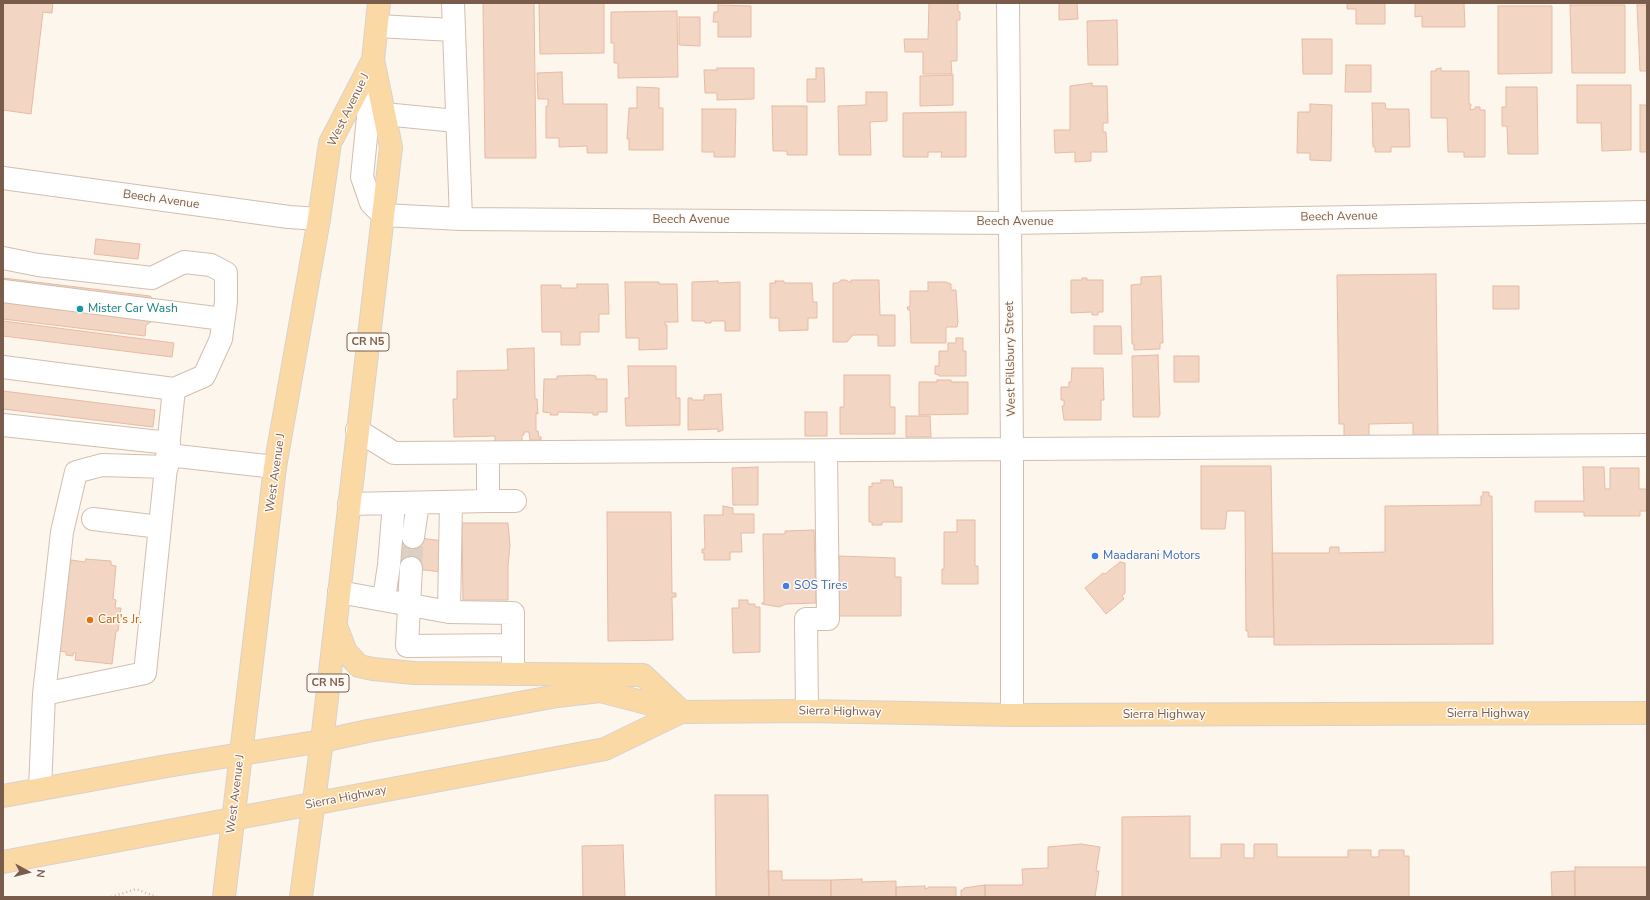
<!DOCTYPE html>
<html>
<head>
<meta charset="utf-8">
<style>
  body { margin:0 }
  #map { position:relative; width:1650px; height:900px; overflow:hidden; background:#fdf6ec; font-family:"Nunito Sans",sans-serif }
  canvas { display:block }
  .frame { position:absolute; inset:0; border:4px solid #7a5c4d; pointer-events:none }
  .north { position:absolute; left:8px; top:852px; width:40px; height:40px; -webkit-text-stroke:3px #fffaf3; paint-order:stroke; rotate:97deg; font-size:11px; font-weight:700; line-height:16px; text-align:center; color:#7a5c4d }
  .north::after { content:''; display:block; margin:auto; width:14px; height:18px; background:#7a5c4d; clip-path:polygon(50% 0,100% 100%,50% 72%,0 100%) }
</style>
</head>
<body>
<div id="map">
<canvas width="1650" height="900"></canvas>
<div class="frame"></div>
<div class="north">N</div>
</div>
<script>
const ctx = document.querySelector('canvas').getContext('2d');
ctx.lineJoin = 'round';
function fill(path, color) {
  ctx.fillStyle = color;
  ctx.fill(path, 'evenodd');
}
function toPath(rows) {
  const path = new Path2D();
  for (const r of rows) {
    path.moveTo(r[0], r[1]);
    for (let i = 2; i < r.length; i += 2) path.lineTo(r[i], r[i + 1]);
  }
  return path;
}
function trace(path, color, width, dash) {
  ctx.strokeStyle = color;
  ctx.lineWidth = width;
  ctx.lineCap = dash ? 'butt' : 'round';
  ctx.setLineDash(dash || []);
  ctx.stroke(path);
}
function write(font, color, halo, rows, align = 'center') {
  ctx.font = font + ' "Nunito Sans",sans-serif';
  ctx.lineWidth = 3;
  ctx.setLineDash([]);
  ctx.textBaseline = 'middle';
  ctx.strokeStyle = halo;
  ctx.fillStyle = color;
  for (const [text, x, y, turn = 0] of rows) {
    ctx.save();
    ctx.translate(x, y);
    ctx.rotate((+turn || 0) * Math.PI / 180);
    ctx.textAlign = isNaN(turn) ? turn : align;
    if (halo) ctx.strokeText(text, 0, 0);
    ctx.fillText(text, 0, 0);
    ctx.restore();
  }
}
const building = toPath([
  [3,3,53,3,52,13,43,12,31,114,3,110,3,3],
  [483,3,534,3,536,158,485,158,483,3],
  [539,3,604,3,604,53,540,54,539,3],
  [929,3,958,3,958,11,960,12,960,20,957,20,957,61,951,61,952,74,923,74,923,52,905,52,904,39,928,39,929,3],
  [1059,3,1077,3,1078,19,1059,20,1059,3],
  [1347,3,1385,3,1385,24,1356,24,1356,9,1347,9,1347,3],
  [1415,3,1464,3,1465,27,1422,27,1422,16,1415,17,1415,3],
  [718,5,751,6,751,37,718,37,718,22,713,22,714,12,718,12,718,5],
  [1570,5,1625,5,1625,73,1572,73,1570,5],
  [1637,5,1647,5,1647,71,1640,71,1637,5],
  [1498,6,1552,6,1552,73,1498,74,1498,6],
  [677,11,678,77,618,78,618,63,614,63,614,43,611,43,611,12,677,11],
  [679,17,700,17,700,46,679,45,679,17],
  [1117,20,1118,65,1088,65,1087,21,1117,20],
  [1302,39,1332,39,1332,74,1303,74,1302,39],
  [1346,65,1371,65,1371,92,1345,92,1346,65],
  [717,68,754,68,754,99,717,100,717,93,705,93,704,70,717,70,717,68],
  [816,68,824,68,825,102,807,102,807,79,816,79,816,68],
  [1441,68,1441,71,1469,71,1469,104,1471,104,1470,110,1475,109,1475,107,1480,107,1480,110,1485,110,1485,157,1464,157,1464,152,1448,152,1447,118,1431,118,1431,71,1436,71,1436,69,1441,68],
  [562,72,563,104,607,104,607,153,587,153,587,146,559,147,559,138,546,138,546,106,548,106,548,99,538,99,537,73,562,72],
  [953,75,953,105,920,106,920,76,953,75],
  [1092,83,1092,86,1107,86,1108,123,1103,123,1103,132,1106,132,1107,152,1091,152,1091,161,1075,162,1075,152,1055,153,1054,130,1070,130,1070,86,1092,83],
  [1577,85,1631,85,1631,150,1602,151,1601,123,1577,123,1577,85],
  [637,87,659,88,659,108,663,108,663,150,629,150,629,139,627,139,629,108,637,108,637,87],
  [1506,87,1537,87,1538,154,1508,154,1507,126,1502,126,1502,107,1506,107,1506,87],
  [866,92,887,92,887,121,870,122,871,155,839,155,838,106,866,105,866,92],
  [1372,103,1385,103,1386,109,1409,109,1410,147,1391,147,1391,152,1375,152,1375,147,1373,147,1372,103],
  [1310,104,1332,105,1331,161,1310,160,1310,153,1297,153,1298,112,1310,112,1310,104],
  [1640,105,1647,105,1647,152,1640,152,1640,105],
  [772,106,807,106,807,155,787,155,787,151,773,151,772,106],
  [702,109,736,109,735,157,714,157,714,152,702,152,702,109],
  [966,112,966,157,941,157,942,152,928,152,928,157,903,157,903,113,966,112],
  [96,239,140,244,138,259,94,254,96,239],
  [1436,274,1438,437,1413,437,1413,423,1369,424,1369,437,1344,438,1344,424,1339,424,1337,275,1436,274],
  [1161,276,1163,343,1160,343,1160,349,1134,350,1134,344,1132,344,1131,285,1141,284,1141,277,1161,276],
  [3,278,150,296,156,302,154,320,146,325,145,336,3,319,3,278],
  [1082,278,1087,278,1087,280,1103,280,1103,312,1098,312,1098,315,1092,315,1092,312,1071,313,1071,280,1082,280,1082,278],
  [841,280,846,280,851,283,851,280,879,280,880,315,895,315,895,346,878,346,878,335,853,335,847,342,833,342,833,283,838,283,841,280],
  [718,281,718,283,740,282,740,331,725,331,725,321,711,321,711,323,705,323,705,321,692,321,692,282,718,281],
  [775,281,784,281,784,283,812,283,813,302,817,302,817,318,808,318,808,330,779,331,779,318,770,318,770,283,776,283,775,281],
  [625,282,659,282,659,284,677,284,678,322,665,322,665,325,667,325,667,349,639,350,639,338,626,338,625,282],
  [928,282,946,282,951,284,951,290,956,290,958,322,957,327,946,327,946,343,911,343,910,310,908,310,907,307,910,307,910,291,928,291,928,282],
  [577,284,608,284,609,314,599,314,599,332,580,332,580,345,561,345,561,332,542,332,541,285,561,285,561,288,577,288,577,284],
  [1493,286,1519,286,1519,309,1493,309,1493,286],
  [3,321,174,343,172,357,3,336,3,321],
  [1094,326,1121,326,1122,354,1094,354,1094,326],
  [956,338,963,338,963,351,966,351,966,376,939,376,939,375,935,374,935,366,939,366,939,351,948,351,948,343,956,343,956,338],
  [534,348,535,399,537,399,538,414,536,413,536,431,538,431,539,437,541,437,541,440,530,440,529,432,524,432,524,435,522,435,522,442,495,442,495,436,454,437,453,399,457,399,457,371,508,370,507,349,534,348],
  [1158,355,1160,415,1159,415,1159,417,1133,417,1132,356,1158,355],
  [1174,356,1199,356,1199,382,1174,382,1174,356],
  [628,366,676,366,676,398,680,398,680,425,626,426,625,398,629,398,628,366],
  [1072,368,1103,368,1104,400,1101,400,1101,420,1064,420,1062,406,1064,406,1064,400,1061,400,1061,387,1069,387,1069,382,1071,382,1072,368],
  [589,375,596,376,596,379,607,379,607,412,598,412,598,415,593,415,593,413,558,412,558,415,550,415,551,413,543,412,544,379,557,379,557,376,589,375],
  [844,375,890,375,890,407,895,407,895,434,840,434,840,407,844,407,844,375],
  [937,380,951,380,951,382,968,382,968,414,919,415,919,382,937,382,937,380],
  [3,391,155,410,153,427,3,409,3,391],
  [721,394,723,430,718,432,718,429,688,430,688,398,692,398,692,400,704,400,704,395,721,394],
  [805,412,827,412,827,436,805,436,805,412],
  [906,416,930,416,931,437,906,437,906,416],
  [1201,466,1271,466,1274,637,1248,637,1248,631,1246,631,1245,511,1227,511,1225,529,1201,529,1201,466],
  [758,467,758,505,733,505,732,468,758,467],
  [1583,467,1604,467,1605,489,1610,489,1610,468,1639,468,1639,489,1647,489,1647,511,1640,511,1640,516,1584,516,1584,512,1535,512,1535,501,1584,501,1583,467],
  [881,480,893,480,894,487,902,487,902,522,882,522,882,525,872,525,872,522,869,522,869,486,872,487,872,483,881,483,881,480],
  [1483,492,1489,492,1489,496,1492,496,1493,644,1274,645,1272,553,1329,553,1330,547,1339,547,1339,553,1385,552,1385,506,1481,505,1481,496,1483,496,1483,492],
  [723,506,733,508,733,514,754,514,754,533,741,533,742,552,730,552,730,560,704,560,704,553,702,553,702,549,705,549,704,515,723,515,723,506],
  [607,512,671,512,672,593,676,593,676,597,672,597,673,640,608,641,607,512],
  [957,520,975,520,975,566,978,566,978,584,942,584,942,569,944,569,944,532,957,532,957,520],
  [462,523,508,523,510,545,508,566,508,600,463,600,462,523],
  [814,530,816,603,786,604,779,607,762,604,762,603,764,602,763,534,785,534,785,531,814,530],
  [386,534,444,541,441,572,383,565,386,534],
  [839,556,895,558,895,577,901,577,901,616,839,616,839,556],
  [86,559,111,561,111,565,116,566,113,599,116,600,115,608,121,608,118,631,116,631,112,664,75,660,76,653,73,653,73,656,66,655,66,652,59,651,63,562,71,563,71,560,85,562,86,559],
  [1120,562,1125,563,1125,593,1122,596,1124,599,1106,614,1085,588,1103,573,1105,574,1120,562],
  [739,600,748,600,748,604,755,604,755,607,760,607,760,652,733,653,732,608,739,608,739,600],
  [715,795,768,795,769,897,716,897,715,795],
  [1190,816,1190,858,1221,858,1221,844,1244,844,1244,858,1254,858,1254,844,1277,844,1277,857,1348,857,1348,850,1371,850,1371,857,1379,857,1379,850,1404,850,1404,856,1409,856,1409,897,1122,897,1122,817,1190,816],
  [1081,844,1100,847,1096,871,1099,871,1095,897,985,897,985,885,1023,885,1022,869,1048,868,1048,847,1081,844],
  [623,845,625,897,583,897,582,846,623,845],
  [1575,867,1647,867,1647,897,1575,897,1575,867],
  [768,871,782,871,782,880,831,880,831,897,769,897,768,871],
  [1574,871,1575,897,1552,897,1551,872,1574,871],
  [862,879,862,882,896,881,896,897,831,897,831,880,862,879],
  [985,885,985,897,961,897,961,890,963,890,964,888,985,885],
  [925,886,925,889,928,888,928,887,956,887,956,897,896,897,896,887,925,886]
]);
fill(building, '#f3d5c3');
trace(building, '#e6bba3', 1);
trace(toPath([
  [411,568,413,537]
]), '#dcd0c4', 22, [22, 11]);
const minor = toPath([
  [453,3,461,219],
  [1008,3,1012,450,1012,715],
  [377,26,453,30],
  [373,67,362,177,371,203,383,215,461,219,1009,223,1647,212],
  [384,114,456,121],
  [3,178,289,217,319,219],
  [3,258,38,265,152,278,184,262,211,265,226,273,226,302,221,339,204,376,174,389,3,367],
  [3,291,223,319],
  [3,425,169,443],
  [357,430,394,453,1647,445],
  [168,455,275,467],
  [488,501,515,501],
  [451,502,449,612,513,613,513,674],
  [349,504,488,501,488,453],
  [93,519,160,527],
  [413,537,418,503],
  [411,568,407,646,513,645],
  [339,592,449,612],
  [384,599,389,565,394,503],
  [44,694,62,532,76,472,102,465,167,467],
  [807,711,806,619,828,619,826,451],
  [40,789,44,694,145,673,174,389]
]);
const major = toPath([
  [336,626,346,652,359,666,373,669,414,673,643,675,681,711],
  [3,796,167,766,322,741,368,731,557,696,600,691,681,712,807,711,1012,715,1647,713],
  [3,862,605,749,681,712],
  [224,897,275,467,319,219,330,143,373,60],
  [301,897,322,741,391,147,373,60,379,3]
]);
trace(minor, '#d1beb0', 24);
trace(major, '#dad1cd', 24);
trace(toPath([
  [111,897,136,889,157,897]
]), '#d9b8a5', 2.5, [1, 3]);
trace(minor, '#fff', 22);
trace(major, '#fbd9a5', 22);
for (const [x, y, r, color] of [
  [80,309,4,"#0f9aa8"],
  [1095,556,4,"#3f7fe0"],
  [786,586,4,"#3f7fe0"],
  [90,620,4,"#e8710a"]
]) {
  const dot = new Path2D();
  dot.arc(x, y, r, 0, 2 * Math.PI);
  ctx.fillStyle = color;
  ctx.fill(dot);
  trace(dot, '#fffaf3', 1.5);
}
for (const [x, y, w] of [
  [368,342,42],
  [328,683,42]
]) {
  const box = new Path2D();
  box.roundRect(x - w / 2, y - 9, w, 18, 3);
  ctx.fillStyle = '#fffaf3';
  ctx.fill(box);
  trace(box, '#7a5c4d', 1);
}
write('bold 11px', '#7a5c4d', null, [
  ["CR N5",368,342],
  ["CR N5",328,683]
]);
write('12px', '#7a5c4d', '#fffaf3', [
  ["West Avenue J",349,110,-64],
  ["Beech Avenue",161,200,8],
  ["Beech Avenue",1339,217,-1],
  ["Beech Avenue",691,220],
  ["Beech Avenue",1015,222],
  ["West Pillsbury Street",1011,359,-91],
  ["West Avenue J",276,473,-82],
  ["Sierra Highway",840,712,1],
  ["Sierra Highway",1488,714],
  ["Sierra Highway",1164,715],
  ["West Avenue J",236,794,-83],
  ["Sierra Highway",346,798,-11]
]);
write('12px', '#0d838f', '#fffaf3', [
  ["Mister Car Wash",88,309]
], 'left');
write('12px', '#366cbe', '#fffaf3', [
  ["Maadarani Motors",1103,556],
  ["SOS Tires",794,586]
], 'left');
write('12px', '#c56008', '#fffaf3', [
  ["Carl's Jr.",98,620]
], 'left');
</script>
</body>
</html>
